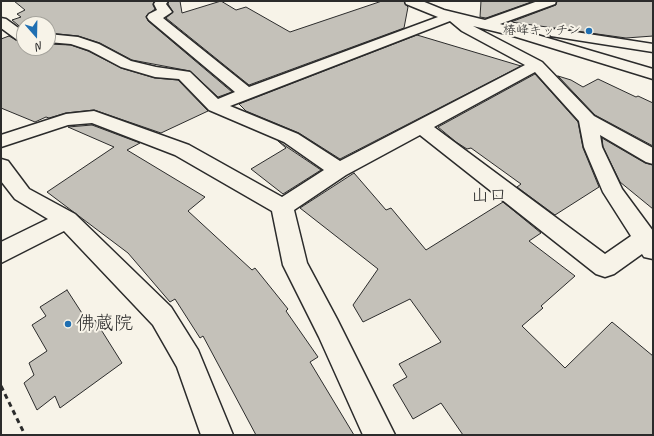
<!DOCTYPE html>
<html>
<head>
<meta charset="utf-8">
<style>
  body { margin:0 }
  #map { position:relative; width:654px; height:436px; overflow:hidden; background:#f7f3e8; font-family:Caveat,sans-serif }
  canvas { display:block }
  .frame { position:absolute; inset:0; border:2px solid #2b2b2b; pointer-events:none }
  .north { position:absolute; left:16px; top:16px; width:40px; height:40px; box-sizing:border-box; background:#f7f3e8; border:1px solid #a5a39c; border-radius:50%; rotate:160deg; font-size:11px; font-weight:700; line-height:16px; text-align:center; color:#2b2b2b }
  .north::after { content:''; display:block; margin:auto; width:14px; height:18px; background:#1f6fb2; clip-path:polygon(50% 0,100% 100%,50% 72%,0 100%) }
</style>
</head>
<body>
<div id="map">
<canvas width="654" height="436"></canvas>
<div class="frame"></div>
<div class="north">N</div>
</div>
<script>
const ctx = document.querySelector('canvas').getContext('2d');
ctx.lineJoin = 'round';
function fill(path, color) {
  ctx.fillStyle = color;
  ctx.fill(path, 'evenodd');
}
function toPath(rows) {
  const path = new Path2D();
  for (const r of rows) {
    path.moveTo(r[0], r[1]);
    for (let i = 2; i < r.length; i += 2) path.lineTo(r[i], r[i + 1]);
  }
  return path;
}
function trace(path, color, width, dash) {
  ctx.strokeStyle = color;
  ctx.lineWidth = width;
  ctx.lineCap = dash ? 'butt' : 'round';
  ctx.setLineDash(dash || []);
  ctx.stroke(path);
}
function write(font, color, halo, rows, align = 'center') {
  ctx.font = font + ' Caveat,"Klee One",sans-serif';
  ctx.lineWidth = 4;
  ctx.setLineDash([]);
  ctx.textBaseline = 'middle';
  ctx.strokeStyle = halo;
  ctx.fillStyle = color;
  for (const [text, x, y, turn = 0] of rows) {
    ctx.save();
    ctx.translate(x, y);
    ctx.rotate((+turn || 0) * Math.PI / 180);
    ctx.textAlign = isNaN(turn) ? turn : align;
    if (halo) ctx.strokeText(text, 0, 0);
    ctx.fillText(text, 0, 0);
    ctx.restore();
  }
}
const building = toPath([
  [14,1,154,1,153,5,155,9,146,16,148,21,232,92,218,97,190,71,132,60,100,43,78,36,48,33,48,24,24,24,24,30,12,20,21,17,17,14,25,10,14,1],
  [169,1,180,1,182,13,221,1,236,10,246,7,290,32,382,1,404,1,405,4,408,7,404,28,249,85,166,18,173,12,168,4,169,1],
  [481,1,534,1,486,18,480,17,481,1],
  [557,1,653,1,653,36,626,38,511,22,556,5,557,1],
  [417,35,521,66,340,159,299,133,246,111,239,104,417,35],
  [9,36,16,40,24,42,24,48,48,48,48,44,71,45,88,51,121,68,155,78,178,80,208,111,161,133,94,110,66,113,49,118,46,117,35,122,1,108,1,39,9,36],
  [535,74,578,122,583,148,599,187,555,215,517,187,521,184,471,148,467,149,456,142,438,127,535,74],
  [558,76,571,80,583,87,598,79,636,97,638,96,653,103,653,146,595,115,558,76],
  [92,125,140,143,127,150,205,197,188,211,252,270,255,268,288,309,286,311,318,357,310,362,354,435,256,435,203,336,200,338,175,299,170,302,128,253,47,192,114,147,68,127,92,125],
  [602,138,645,163,653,165,653,209,620,182,603,147,602,138],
  [278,141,321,170,283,194,251,169,286,148,278,141],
  [354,173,386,210,391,208,426,250,503,202,541,233,529,241,575,276,541,306,543,308,522,326,565,368,612,322,653,356,653,435,463,435,441,403,413,419,393,385,407,377,399,364,441,342,410,299,363,322,353,305,378,269,300,208,354,173],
  [67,290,89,324,95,320,122,363,60,408,55,396,37,410,24,383,34,375,29,363,47,351,32,325,46,316,40,307,67,290]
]);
fill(building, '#c4c1b9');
trace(building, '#2b2b2b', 1);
const minor = toPath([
  [156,1,168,1,166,4,172,12,163,18,249,87,438,17,406,4,405,1,422,1,444,10,485,20,538,1,556,1,555,4,500,24,653,69,653,79,510,35,473,26,542,62,594,116,653,148,653,164,646,162,600,135,602,147,622,189,653,231,653,259,644,257,642,254,614,274,605,277,596,274,420,135,346,175,294,210,307,263,337,319,395,435,363,435,319,337,283,265,272,211,175,155,92,123,68,125,1,147,1,135,66,114,94,111,189,145,282,197,324,170,284,142,209,110,179,79,155,77,121,67,89,50,71,44,48,42,48,34,78,37,99,44,131,61,156,67,190,72,218,99,235,92,149,20,147,17,149,14,157,10,154,4,156,1],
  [450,21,462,31,525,65,340,161,298,134,230,106,450,21],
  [535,72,579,121,584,147,603,192,631,236,605,254,434,127,535,72],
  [1,18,6,19,24,32,24,41,16,39,1,28,1,18],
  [556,29,653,44,653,52,551,36,549,33,551,30,556,29],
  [1,159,8,161,29,189,75,214,171,307,198,350,233,435,201,435,177,367,153,325,64,231,1,263,1,242,48,219,15,199,1,181,1,159]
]);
trace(minor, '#2b2b2b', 3);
trace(toPath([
  [1,386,25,435]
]), '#2b2b2b', 3, [5, 4]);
fill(minor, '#f7f3e8');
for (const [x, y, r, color] of [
  [589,31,4,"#1f6fb2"],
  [68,324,4,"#1f6fb2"]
]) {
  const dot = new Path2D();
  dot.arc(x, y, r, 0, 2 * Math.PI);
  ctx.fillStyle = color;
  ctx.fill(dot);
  trace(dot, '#f7f3e8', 1.5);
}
write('13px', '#2b2b2b', '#f7f3e8', [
  ["椿峰キッチン",581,31]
], 'right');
write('18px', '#2b2b2b', '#f7f3e8', [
  ["山口",489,196]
]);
write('19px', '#2b2b2b', '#f7f3e8', [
  ["佛蔵院",76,324]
], 'left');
</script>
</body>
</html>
